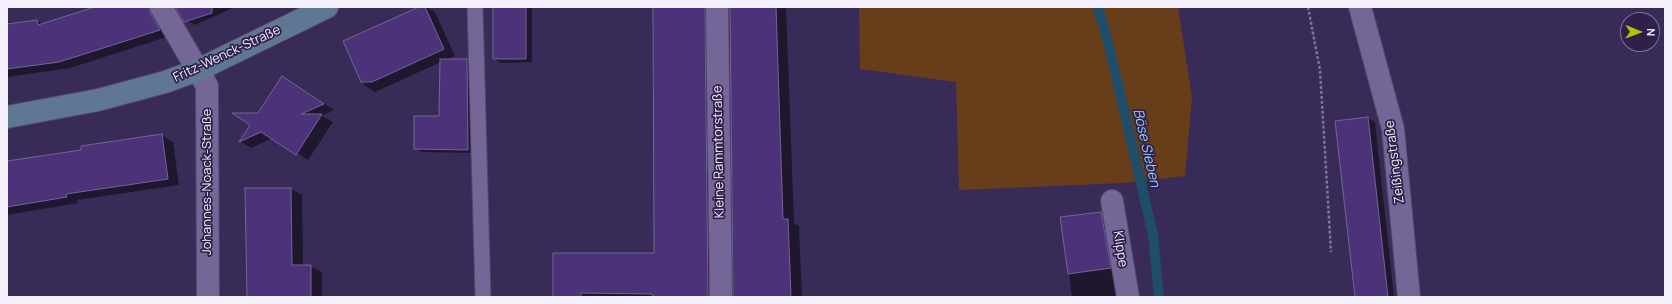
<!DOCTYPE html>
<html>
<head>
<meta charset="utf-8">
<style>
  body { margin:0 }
  #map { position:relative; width:1672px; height:304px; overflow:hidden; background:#392b57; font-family:Manrope,sans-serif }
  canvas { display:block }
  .frame { position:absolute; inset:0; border:8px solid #f3f0fb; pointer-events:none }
  .north { position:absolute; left:1620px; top:12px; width:40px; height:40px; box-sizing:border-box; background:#2f204b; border:1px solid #7d7391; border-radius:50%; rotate:91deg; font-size:11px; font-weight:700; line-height:16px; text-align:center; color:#f3f0fb }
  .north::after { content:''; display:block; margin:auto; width:14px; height:18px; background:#b1c500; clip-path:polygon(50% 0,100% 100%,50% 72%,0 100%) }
</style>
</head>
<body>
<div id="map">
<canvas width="1672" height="304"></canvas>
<div class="frame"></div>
<div class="north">N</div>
</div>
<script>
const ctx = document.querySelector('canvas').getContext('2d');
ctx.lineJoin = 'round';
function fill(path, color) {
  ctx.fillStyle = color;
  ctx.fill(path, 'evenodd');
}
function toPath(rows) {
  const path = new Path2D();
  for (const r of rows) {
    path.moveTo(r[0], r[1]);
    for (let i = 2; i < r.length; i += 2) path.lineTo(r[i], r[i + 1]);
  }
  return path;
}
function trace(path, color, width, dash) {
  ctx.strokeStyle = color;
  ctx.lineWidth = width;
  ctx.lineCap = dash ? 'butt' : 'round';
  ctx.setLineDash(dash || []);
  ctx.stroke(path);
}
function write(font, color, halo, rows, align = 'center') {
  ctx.font = font + ' Manrope,sans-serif';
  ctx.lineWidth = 3.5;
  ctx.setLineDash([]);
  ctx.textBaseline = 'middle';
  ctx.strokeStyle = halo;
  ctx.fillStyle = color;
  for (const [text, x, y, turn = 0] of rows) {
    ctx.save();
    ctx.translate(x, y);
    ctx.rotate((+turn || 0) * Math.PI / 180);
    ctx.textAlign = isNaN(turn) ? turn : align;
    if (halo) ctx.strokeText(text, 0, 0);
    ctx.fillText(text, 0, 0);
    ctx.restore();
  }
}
fill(toPath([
  [859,7,1178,7,1192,97,1185,176,1124,183,959,190,956,82,860,69]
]), '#683d1a');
fill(toPath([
  [99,7,162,7,170,36,70,68,7,77,7,25,37,21,44,25],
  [177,7,235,7,195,25,183,19],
  [421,7,426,7,435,12,455,56,446,60,467,60,474,63,474,153,422,152,415,148,440,117,441,62,375,92,364,85,344,41],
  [494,7,532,7,532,62,501,63,494,59],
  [655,7,717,7,719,297,554,297,655,254],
  [731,7,786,7,794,223,799,226,802,297,734,297],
  [293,84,334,110,322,116,333,122,308,160,273,138,251,148,241,142,258,114],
  [1368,118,1375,122,1394,297,1356,297,1336,122],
  [161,135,173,142,179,185,77,200,78,203,7,215,7,162,82,150],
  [246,189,291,189,302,195,303,266,310,266,322,272,322,297,248,297],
  [1101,214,1112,220,1125,297,1072,297,1062,218]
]), '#0007');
trace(toPath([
  [1098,7,1109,46,1153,235,1159,297]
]), '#1e4e69', 10);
const building = toPath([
  [95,7,149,7,150,13,160,30,59,62,7,69,7,24,37,20,38,25,95,7],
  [175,7,212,7,212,13,184,22,175,7],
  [419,7,425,7,444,49,372,82,361,82,343,41,419,7],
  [493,7,526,7,526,59,493,59,493,7],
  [653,7,705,7,708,297,653,297,652,294,581,293,581,297,553,297,553,253,654,253,653,7],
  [730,7,776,7,783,219,788,219,791,297,733,297,730,7],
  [440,59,467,59,468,150,414,149,414,116,439,116,440,59],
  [282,76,324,104,301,114,322,114,296,155,261,132,239,142,250,125,232,113,258,113,282,76],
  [1368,117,1388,297,1355,297,1335,121,1368,117],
  [162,134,168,179,66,194,67,197,7,207,7,161,81,150,81,146,162,134],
  [245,188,291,188,292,265,311,265,311,297,247,297,245,188],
  [1101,212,1111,268,1068,274,1060,217,1101,212]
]);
fill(building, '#4c3379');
trace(building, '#726596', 1);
const service = toPath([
  [475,7,483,297]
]);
const minor = toPath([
  [161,7,207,86,208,297],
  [717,7,721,297],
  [1360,7,1393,129,1409,297],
  [1112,201,1128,297]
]);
const secondary = toPath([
  [7,117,98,100,165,82,198,70,327,7]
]);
trace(service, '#534769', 17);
trace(minor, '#534769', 24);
trace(secondary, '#534769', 24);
trace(toPath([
  [1308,7,1320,70,1331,252]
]), '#7e7494', 2.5, [3, 2]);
trace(service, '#746697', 15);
trace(minor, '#746697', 22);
trace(secondary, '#607793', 22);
write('13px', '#f3f0fb', '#2f204b', [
  ["Fritz-Wenck-Straße",227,54,-25],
  ["Kleine Rammtorstraße",719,152,-91],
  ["Zeißingstraße",1395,162,-97],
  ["Johannes-Noack-Straße",207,182,-90],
  ["Klippe",1120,249,81]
]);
write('italic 14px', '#8dcdf5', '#2f204b', [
  ["Böse Sieben",1146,148,77]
]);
</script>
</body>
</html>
